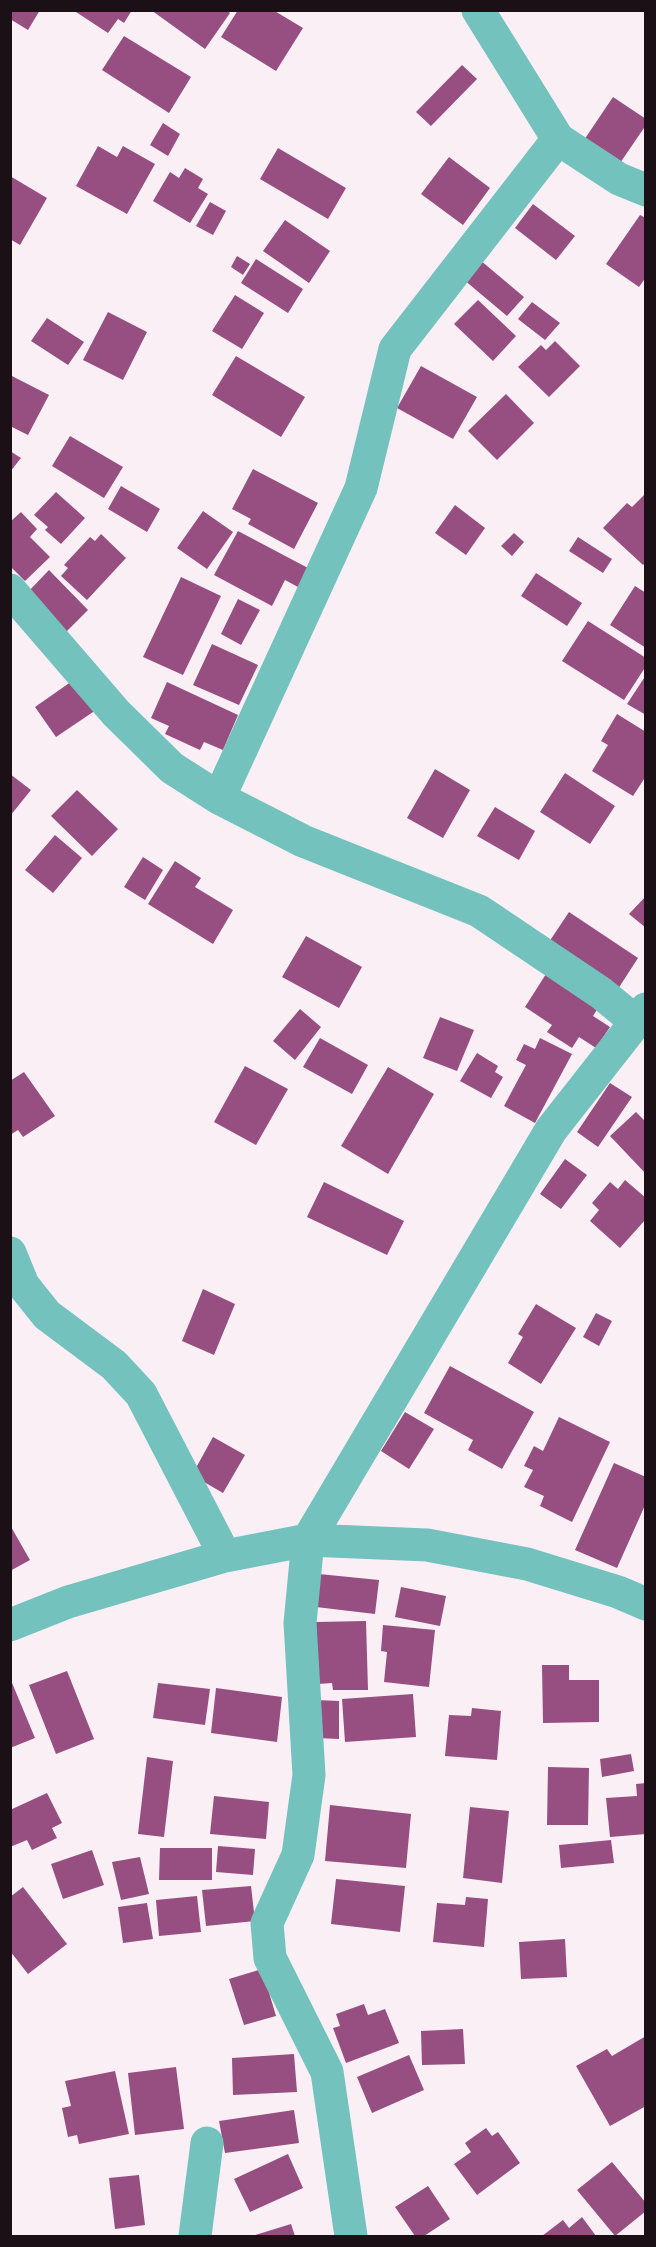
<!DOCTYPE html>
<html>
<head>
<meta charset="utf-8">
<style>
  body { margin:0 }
  #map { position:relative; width:656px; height:2247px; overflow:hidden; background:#fbeff6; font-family:"Space Grotesk",sans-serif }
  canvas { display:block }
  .frame { position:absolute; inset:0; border:12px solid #1a1016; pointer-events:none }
</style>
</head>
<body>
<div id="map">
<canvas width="656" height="2247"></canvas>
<div class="frame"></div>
</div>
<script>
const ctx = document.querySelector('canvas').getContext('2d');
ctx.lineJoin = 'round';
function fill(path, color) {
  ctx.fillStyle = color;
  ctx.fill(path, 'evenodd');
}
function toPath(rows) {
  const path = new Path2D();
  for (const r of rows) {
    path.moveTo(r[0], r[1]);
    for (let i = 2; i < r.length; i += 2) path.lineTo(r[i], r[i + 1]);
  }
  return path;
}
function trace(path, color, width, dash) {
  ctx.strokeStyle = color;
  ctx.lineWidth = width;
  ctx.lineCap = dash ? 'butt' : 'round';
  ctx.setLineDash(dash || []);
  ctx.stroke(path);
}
fill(toPath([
  [10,10,40,10,28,30,10,19],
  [77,10,132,10,124,23,118,19,108,33,76,12],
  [151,10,227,10,230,13,205,49],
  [238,10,273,10,303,28,276,71,221,37],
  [124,36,191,77,169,113,102,70],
  [462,65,477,79,431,126,416,112],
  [613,97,646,119,646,125,618,166,582,143],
  [163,123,180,134,168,156,150,145],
  [98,146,117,157,123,146,155,164,127,214,76,186],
  [278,148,346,188,328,219,260,179],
  [449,157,490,188,463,225,421,194],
  [185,168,203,179,198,188,208,194,190,223,153,201,170,172,179,178],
  [10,176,47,198,20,245,10,239],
  [210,202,226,211,213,235,196,226],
  [533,204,575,236,556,260,515,228],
  [640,215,646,218,646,277,639,287,606,264],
  [285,220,330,251,309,283,263,251],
  [237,256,250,264,243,275,231,267],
  [256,259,303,289,288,313,241,283],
  [480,260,524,297,507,316,463,279],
  [235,295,264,313,242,349,212,331],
  [478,300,516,336,493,361,454,324],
  [532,302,560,323,545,340,518,319],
  [108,312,147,332,123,380,83,360],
  [47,318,84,342,68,365,31,341],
  [555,341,580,366,549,397,518,367,541,345,546,350],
  [236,356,305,397,281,437,212,395],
  [421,366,477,397,453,439,397,408],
  [10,375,49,395,28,435,10,426],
  [506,394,534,423,497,460,468,431],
  [70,436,123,467,104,498,52,466],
  [10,451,21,458,10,472],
  [253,469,318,503,294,549,248,524,251,519,232,509],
  [121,486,160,509,147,532,108,509],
  [56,492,85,518,61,544,45,530,48,527,34,515],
  [646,493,646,562,643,565,603,528,627,503,632,507],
  [455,505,485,528,466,555,435,533],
  [203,511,233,532,207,569,177,548],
  [21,512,37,529,30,537,50,557,25,581,10,566,10,522],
  [238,531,308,568,298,587,285,580,272,606,214,575],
  [514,533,524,542,512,556,501,546],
  [101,534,126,558,87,600,61,576,68,568,64,565,90,537,95,541],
  [578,537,612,559,603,573,569,551],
  [49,570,88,610,66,632,27,593],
  [536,573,582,603,567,626,521,596],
  [181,577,221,596,183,675,143,657],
  [635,586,646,593,646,648,610,625],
  [238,599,260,610,241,645,221,634],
  [588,621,646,658,646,666,624,700,562,661],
  [212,644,258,665,239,705,193,685],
  [646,675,646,715,627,704],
  [75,679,96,710,56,737,35,707],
  [167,682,238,715,223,750,204,742,200,750,165,734,169,726,151,718],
  [617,714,646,732,646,776,633,796,592,771,608,745,601,741],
  [435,769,470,790,443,838,407,818],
  [565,773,615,806,590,844,540,812],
  [10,774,31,790,10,816],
  [77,790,118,829,92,856,51,816],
  [495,807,535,831,519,860,477,836],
  [55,835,82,858,53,893,25,870],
  [143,857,163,870,145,900,124,887],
  [175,861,201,878,195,887,233,910,213,944,148,904],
  [646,896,646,928,629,914],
  [569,912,638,958,616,992,547,945],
  [306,936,362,967,339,1008,282,977],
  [546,974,598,1008,593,1016,610,1027,596,1048,579,1037,572,1048,547,1032,552,1025,525,1007],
  [300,1009,321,1027,295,1060,273,1041],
  [440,1017,474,1030,457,1071,423,1058],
  [320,1038,368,1065,352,1094,303,1067],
  [540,1038,572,1054,535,1123,504,1106,526,1065,516,1060,524,1044,535,1049],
  [477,1053,498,1066,495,1072,503,1077,491,1098,460,1081],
  [245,1066,288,1089,256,1145,214,1122],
  [388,1067,434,1094,388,1174,341,1146],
  [24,1072,55,1116,23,1137,18,1130,10,1135,10,1081],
  [610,1083,632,1097,598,1147,577,1132],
  [636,1112,646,1122,646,1174,610,1136],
  [565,1159,587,1175,561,1209,540,1194],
  [625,1180,646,1198,646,1219,620,1248,590,1221,599,1210,592,1203,610,1182,618,1189],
  [324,1182,404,1221,387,1255,307,1217],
  [203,1289,235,1304,214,1355,182,1341],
  [536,1304,576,1328,541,1384,508,1363,523,1337,518,1334],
  [596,1313,612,1321,599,1346,583,1337],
  [450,1366,534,1412,502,1469,468,1450,473,1440,424,1413],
  [405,1412,434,1429,409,1469,381,1451],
  [559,1417,610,1442,572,1522,540,1506,544,1496,524,1487,533,1470,524,1466,534,1446,543,1451],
  [213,1437,245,1455,223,1493,192,1475],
  [614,1463,646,1477,646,1503,617,1568,575,1550],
  [10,1525,30,1560,10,1571],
  [319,1574,379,1580,375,1614,316,1607],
  [401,1587,446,1596,440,1626,395,1617],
  [366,1621,368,1690,333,1690,332,1683,318,1684,316,1622],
  [383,1625,435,1630,429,1687,384,1682,387,1652,381,1651],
  [542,1665,569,1665,569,1680,599,1680,599,1722,543,1723],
  [67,1671,94,1739,56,1754,29,1685],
  [10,1678,35,1738,10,1748],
  [158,1683,210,1689,205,1725,153,1718],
  [216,1688,282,1697,277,1742,211,1733],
  [413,1694,416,1737,345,1742,342,1699],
  [316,1700,339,1701,339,1739,316,1738],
  [472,1708,501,1711,497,1760,445,1756,449,1715,471,1716],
  [631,1754,634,1771,602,1777,600,1759],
  [147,1757,173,1761,164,1837,138,1834],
  [548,1767,589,1768,588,1825,547,1825],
  [646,1783,646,1834,610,1837,606,1798,637,1796,636,1784],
  [47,1793,62,1823,52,1828,57,1838,32,1850,27,1840,10,1847,10,1810],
  [214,1796,269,1802,266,1839,210,1834],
  [330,1805,411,1814,406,1868,325,1861],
  [470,1807,509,1811,502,1883,463,1878],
  [611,1840,614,1863,561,1868,559,1845],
  [218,1846,255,1849,253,1875,216,1872],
  [160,1848,212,1848,212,1880,159,1880],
  [92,1850,104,1885,63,1899,51,1864],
  [140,1857,149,1894,121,1900,112,1862],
  [336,1879,405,1886,400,1932,331,1924],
  [251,1886,255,1921,206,1926,202,1890],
  [23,1887,67,1944,28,1974,10,1951,10,1897],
  [197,1896,201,1932,159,1936,156,1900],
  [466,1897,488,1899,484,1947,433,1942,437,1903,465,1905],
  [147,1903,153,1939,123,1943,118,1907],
  [565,1939,567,1977,521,1979,519,1942],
  [262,1969,276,2016,244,2025,229,1979],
  [364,2004,368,2015,385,2009,399,2043,346,2063,333,2028,340,2026,336,2014],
  [463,2029,465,2064,422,2065,421,2031],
  [646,2036,646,2106,610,2126,576,2066,607,2049,612,2056],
  [294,2054,297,2092,233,2095,232,2058],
  [409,2055,424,2090,372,2113,357,2077],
  [176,2067,184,2129,135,2135,128,2073],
  [115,2071,129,2134,79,2144,77,2135,68,2137,62,2108,71,2106,65,2081],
  [294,2110,299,2143,225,2153,219,2121],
  [486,2128,492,2136,498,2132,520,2163,477,2195,454,2164,471,2152,465,2143],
  [288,2154,303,2188,250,2212,234,2179],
  [612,2162,646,2203,646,2211,615,2236,577,2190],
  [139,2175,145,2225,115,2229,109,2178],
  [428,2186,450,2219,424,2236,415,2236,395,2207],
  [582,2217,596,2236,542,2236,563,2220,569,2228],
  [291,2224,295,2236,252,2236]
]), '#964f80');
trace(toPath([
  [478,10,558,139,619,179,646,190],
  [10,590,116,713,172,768,219,798,303,841,479,911,601,993,635,1021],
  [219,798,361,488,395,349,558,139],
  [10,1253,23,1285,47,1315,114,1365,141,1394,225,1556],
  [10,1625,68,1602,225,1556,308,1540,427,1545,527,1564,618,1592,646,1604],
  [195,2236,207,2143],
  [351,2236,327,2072,270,1958,267,1923,298,1855,309,1775,300,1623,308,1540,551,1130,646,1009]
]), '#73c2be', 33);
</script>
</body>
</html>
